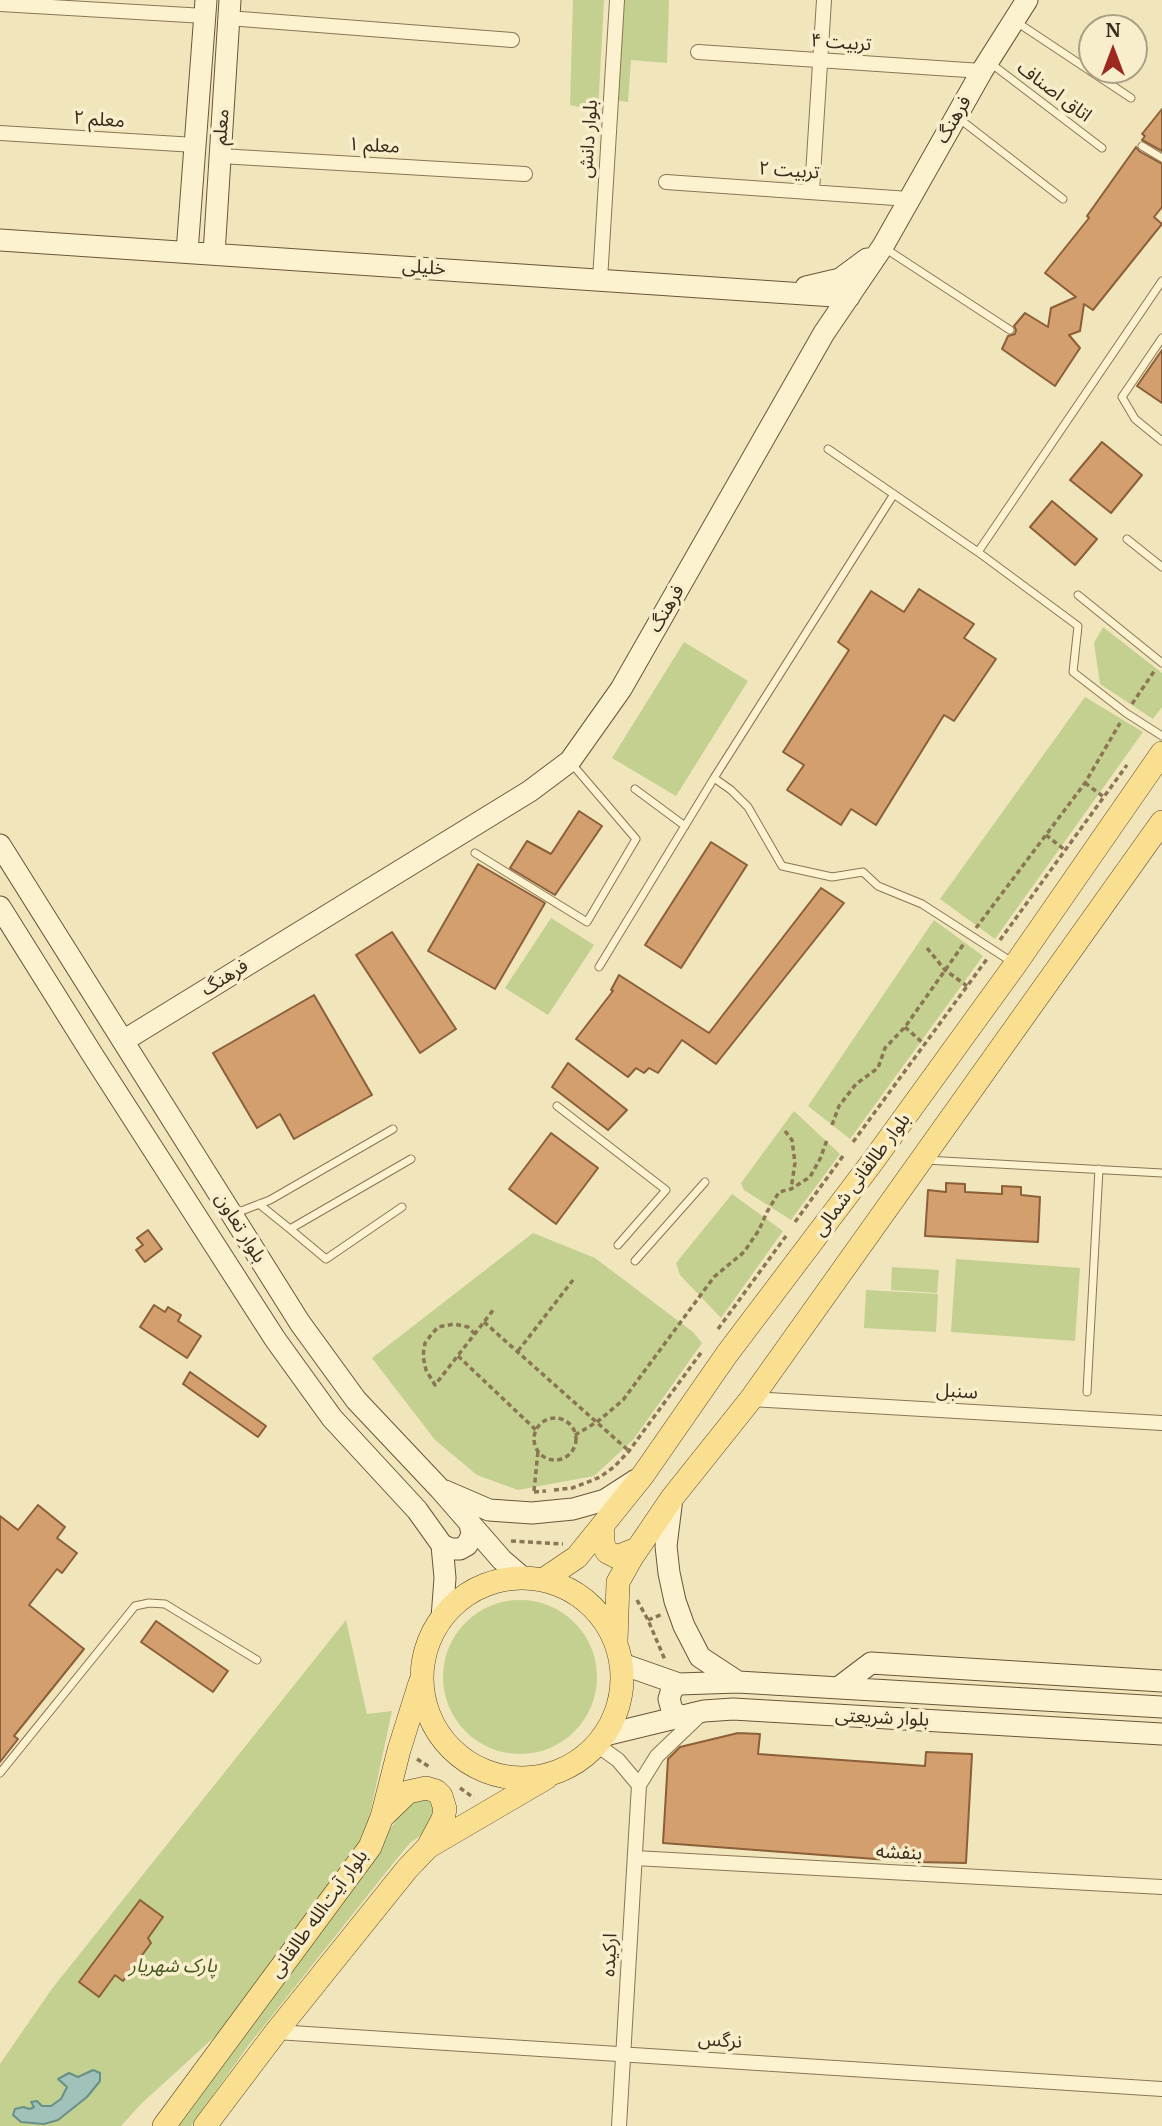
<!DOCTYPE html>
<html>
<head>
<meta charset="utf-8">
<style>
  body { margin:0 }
  #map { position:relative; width:1162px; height:2126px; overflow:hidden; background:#f1e5bc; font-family:Merriweather,serif }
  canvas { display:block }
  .north { position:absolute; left:1078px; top:14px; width:70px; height:70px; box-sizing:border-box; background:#f8eecc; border:2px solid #aba085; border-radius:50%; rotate:0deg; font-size:19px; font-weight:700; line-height:28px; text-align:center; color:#382b1a }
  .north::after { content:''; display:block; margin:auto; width:24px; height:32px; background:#9d281f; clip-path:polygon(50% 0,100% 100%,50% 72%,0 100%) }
</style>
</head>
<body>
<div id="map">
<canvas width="1162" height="2126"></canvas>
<div class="north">N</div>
</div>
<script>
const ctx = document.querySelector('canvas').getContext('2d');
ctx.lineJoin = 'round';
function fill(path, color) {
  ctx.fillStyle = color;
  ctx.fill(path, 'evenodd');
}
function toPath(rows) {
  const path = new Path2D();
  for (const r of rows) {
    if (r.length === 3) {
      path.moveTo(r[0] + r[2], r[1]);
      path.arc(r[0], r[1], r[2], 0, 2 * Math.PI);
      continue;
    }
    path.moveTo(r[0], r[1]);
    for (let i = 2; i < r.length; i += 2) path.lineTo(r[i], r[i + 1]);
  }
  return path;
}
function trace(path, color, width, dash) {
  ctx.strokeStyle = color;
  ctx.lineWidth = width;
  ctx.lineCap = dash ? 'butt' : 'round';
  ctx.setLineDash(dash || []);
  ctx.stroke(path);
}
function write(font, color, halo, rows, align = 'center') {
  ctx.font = font + ' Merriweather,"Noto Sans Arabic",serif';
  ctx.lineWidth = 7;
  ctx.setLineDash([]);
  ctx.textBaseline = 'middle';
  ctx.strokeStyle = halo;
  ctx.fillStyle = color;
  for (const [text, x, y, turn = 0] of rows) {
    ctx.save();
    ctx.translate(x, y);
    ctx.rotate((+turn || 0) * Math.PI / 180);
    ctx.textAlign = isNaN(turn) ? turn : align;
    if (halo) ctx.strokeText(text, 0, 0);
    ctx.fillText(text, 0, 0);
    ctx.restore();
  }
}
fill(toPath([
  [573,0,604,0,598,111,570,105],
  [621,0,669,0,667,63,631,60,628,102,615,100],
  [1103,627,1162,673,1162,707,1153,719,1100,684,1094,643],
  [684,642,748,681,676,796,612,758],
  [1085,697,1143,732,995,939,940,899],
  [551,918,594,945,548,1015,505,988],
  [934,920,983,956,850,1139,808,1106],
  [794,1111,840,1154,791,1220,744,1190,741,1183],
  [732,1194,783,1231,721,1318,680,1275,676,1263],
  [533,1233,595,1258,693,1332,702,1343,633,1440,594,1476,518,1490,477,1475,435,1440,372,1358],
  [956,1259,1080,1268,1075,1341,951,1332],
  [892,1267,939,1270,937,1293,891,1290],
  [866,1290,938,1294,936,1332,864,1328],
  [520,1677,77],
  [346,1620,367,1714,392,1711,365,1837,233,2020,141,2104,121,2126,0,2126,0,2064,51,1990],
  [424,1797,432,1804,436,1811,428,1830,410,1843,395,1861,248,2046,191,2126,178,2126,393,1825,401,1806]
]), '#c3d08f');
const water = toPath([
  [93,2070,100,2073,100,2081,87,2097,58,2120,44,2124,21,2122,13,2115,15,2109,23,2107,30,2109,34,2107,31,2102,37,2101,42,2106,51,2106,61,2099,67,2087,58,2079,69,2073,78,2077,93,2070]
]);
fill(water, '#a0c2ba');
trace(water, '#679089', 2);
const building = toPath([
  [1162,109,1162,151,1142,140,1145,136,1142,134,1162,109],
  [1136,147,1139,151,1162,164,1162,207,1154,217,1162,224,1093,310,1084,304,1080,331,1069,335,1080,348,1055,386,1002,349,1008,336,1015,334,1016,330,1014,326,1025,313,1048,327,1051,308,1076,297,1045,273,1089,218,1087,216,1136,147],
  [1162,350,1162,403,1137,386,1162,350],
  [1102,442,1142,475,1111,513,1070,480,1102,442],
  [1052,501,1097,539,1075,565,1030,527,1052,501],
  [919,589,974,624,964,638,996,659,954,721,944,715,876,825,851,809,841,825,787,790,804,765,783,752,849,650,838,642,871,591,904,612,919,589],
  [579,811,602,826,555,895,510,868,527,841,551,854,579,811],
  [711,842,747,865,681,968,645,945,711,842],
  [478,864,545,903,495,989,428,951,478,864],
  [821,888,844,903,716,1064,682,1040,658,1073,649,1068,644,1073,636,1068,628,1077,576,1039,613,991,611,990,619,975,709,1033,821,888],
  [392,932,456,1029,420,1053,356,955,392,932],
  [314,995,372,1095,294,1139,280,1114,257,1128,213,1053,314,995],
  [568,1063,627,1110,608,1130,552,1087,568,1063],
  [551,1133,598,1168,556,1224,509,1189,551,1133],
  [946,1183,965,1184,965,1192,1002,1194,1002,1186,1021,1187,1021,1195,1040,1197,1038,1242,925,1236,928,1190,946,1192,946,1183],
  [148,1230,162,1249,145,1262,136,1250,143,1245,137,1238,148,1230],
  [154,1305,165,1312,168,1307,181,1315,178,1321,201,1336,187,1358,140,1327,154,1305],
  [190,1372,266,1426,258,1437,183,1384,190,1372],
  [38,1505,65,1527,57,1538,77,1553,62,1573,57,1569,29,1605,84,1649,14,1736,18,1739,0,1762,0,1516,18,1530,38,1505],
  [156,1621,228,1671,213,1692,141,1642,156,1621],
  [738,1733,760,1734,758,1754,925,1766,926,1752,972,1754,966,1863,915,1862,663,1843,668,1759,680,1747,738,1733],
  [140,1900,163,1917,148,1938,151,1943,123,1981,115,1975,99,1997,79,1982,140,1900]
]);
fill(building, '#d39f6e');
trace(building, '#8b5f38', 2);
const lane = toPath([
  [1015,21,1131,98],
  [989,62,1102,148],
  [957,117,1063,199],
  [1142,146,1162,158],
  [886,249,1010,330],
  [1162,338,1122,397,1135,419,1162,441],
  [828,449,978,552,1078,626,1073,672,1126,713,1162,736],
  [1127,539,1162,567],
  [978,552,1162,281],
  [1078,595,1162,663],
  [714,778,894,494],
  [635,789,685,826],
  [475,853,587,922,636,839,572,764],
  [599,967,714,778,731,790,748,807,782,866,832,877,863,872,878,886,922,904,1012,962],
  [557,1106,666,1190,618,1245],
  [925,1160,1162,1173],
  [259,1204,290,1229,411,1159],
  [236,1213,270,1200,393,1129],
  [290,1229,326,1259,402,1207],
  [635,1261,705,1182],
  [1087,1392,1099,1169],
  [0,1773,135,1606,149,1603,165,1604,257,1660]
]);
const street = toPath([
  [0,4,205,16],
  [228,18,512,40],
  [698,52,982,71],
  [0,133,195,145],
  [220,156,525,174],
  [666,182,909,199],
  [812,191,824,0],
  [600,280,617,0],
  [751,1399,1162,1423],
  [597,1745,618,1760,639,1785],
  [635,1858,1162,1887],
  [276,2032,1162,2089],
  [619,2126,639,1785,657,1756,703,1712]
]);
const secondary = toPath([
  [0,240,849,297],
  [187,252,206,0],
  [214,254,230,0],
  [806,287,840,279,867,259],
  [0,845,300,1323,356,1400,440,1489,502,1560,523,1578],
  [0,907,92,1054,275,1339,332,1418,417,1510,442,1545,445,1578,442,1618],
  [123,1041,530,791,570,761,621,689,824,333,883,246,982,71,1027,0],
  [445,1491,489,1510,532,1513,573,1509,605,1500,636,1480],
  [672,1498,666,1546,669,1573,675,1601,684,1626,700,1657,738,1682],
  [442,1545,451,1549,460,1549,467,1545,472,1535,470,1523],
  [622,1664,679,1684,738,1682,1162,1707],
  [679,1684,672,1689,669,1699,672,1710,680,1717],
  [838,1688,871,1663,1162,1681],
  [605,1735,704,1711,733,1709,1162,1734]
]);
const primary = toPath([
  [603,1526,603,1544,607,1552,617,1557,637,1549],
  [522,1678,100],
  [543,1580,577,1557,643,1475,727,1354,873,1161,1015,965,1162,753],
  [616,1642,618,1582,632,1557,672,1498,751,1399,1162,822],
  [383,1816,408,1792,426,1788,436,1791,441,1796,445,1809,443,1819,428,1847],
  [164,2126,370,1847,382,1817,399,1750,420,1683],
  [205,2126,276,2032,407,1869,428,1847,546,1778]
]);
trace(lane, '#8a7554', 9);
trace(street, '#8a7554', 16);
trace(secondary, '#6b5538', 23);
trace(primary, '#574229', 24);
trace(toPath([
  [1132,704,1155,670],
  [1085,783,1104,797],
  [1046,835,1065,850],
  [976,928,1085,783,1120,723],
  [1000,940,1127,765],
  [927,948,945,970,967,986],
  [905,1027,924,1044],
  [832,1125,839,1106,856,1084,878,1068,885,1048,905,1027,965,942],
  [785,1131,792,1140,795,1163,791,1189],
  [853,1142,987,959],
  [795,1222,843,1156],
  [484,1322,629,1451],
  [718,1329,786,1236],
  [475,1334,468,1327,454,1324,438,1327,431,1335,425,1343,423,1356,426,1370,435,1385,484,1322,494,1309],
  [518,1351,573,1280],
  [458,1356,536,1430],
  [555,1439,21],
  [575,1435,597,1422,623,1400,714,1277,744,1252,759,1230,767,1212,779,1192,791,1189,810,1177,820,1159,827,1140],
  [554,1490,572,1488,588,1482,600,1477,614,1467,629,1451,703,1350],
  [534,1491,538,1451],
  [534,1492,546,1491],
  [511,1541,563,1544],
  [637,1600,648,1620,665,1660],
  [648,1620,663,1614],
  [417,1759,431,1768],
  [460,1788,474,1798]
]), '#8a7554', 3.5, [5, 3.5]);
trace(lane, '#fcf2cf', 7);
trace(street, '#fcf2cf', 14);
trace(secondary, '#fcf2cf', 21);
trace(primary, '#f9df8f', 23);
write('19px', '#382b1a', '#f8eecc', [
  ["تربیت ۴",841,43,4],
  ["اتاق اصناف",1054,92,37],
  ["معلم ۲",99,120,4],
  ["فرهنگ",954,120,-60],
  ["معلم",222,127,-86],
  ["بلوار دانش",589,139,-86],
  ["معلم ۱",374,146,3],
  ["تربیت ۲",789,171,4],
  ["خلیلی",424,268,4],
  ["فرهنگ",667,609,-60],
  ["فرهنگ",225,978,-32],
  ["بلوار طالقانی شمالی",862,1175,-53],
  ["بلوار تعاون",240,1228,58],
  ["سنبل",957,1392,3],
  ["بلوار شریعتی",882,1718,3],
  ["بنفشه",899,1853,3],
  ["بلوار آیت‌الله طالقانی",319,1914,-54],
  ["ارکیده",610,1955,-87],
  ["نرگس",720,2041,4]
]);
write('italic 19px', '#44561f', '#f8eecc', [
  ["پارک شهریار",173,1967]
]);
</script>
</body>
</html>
